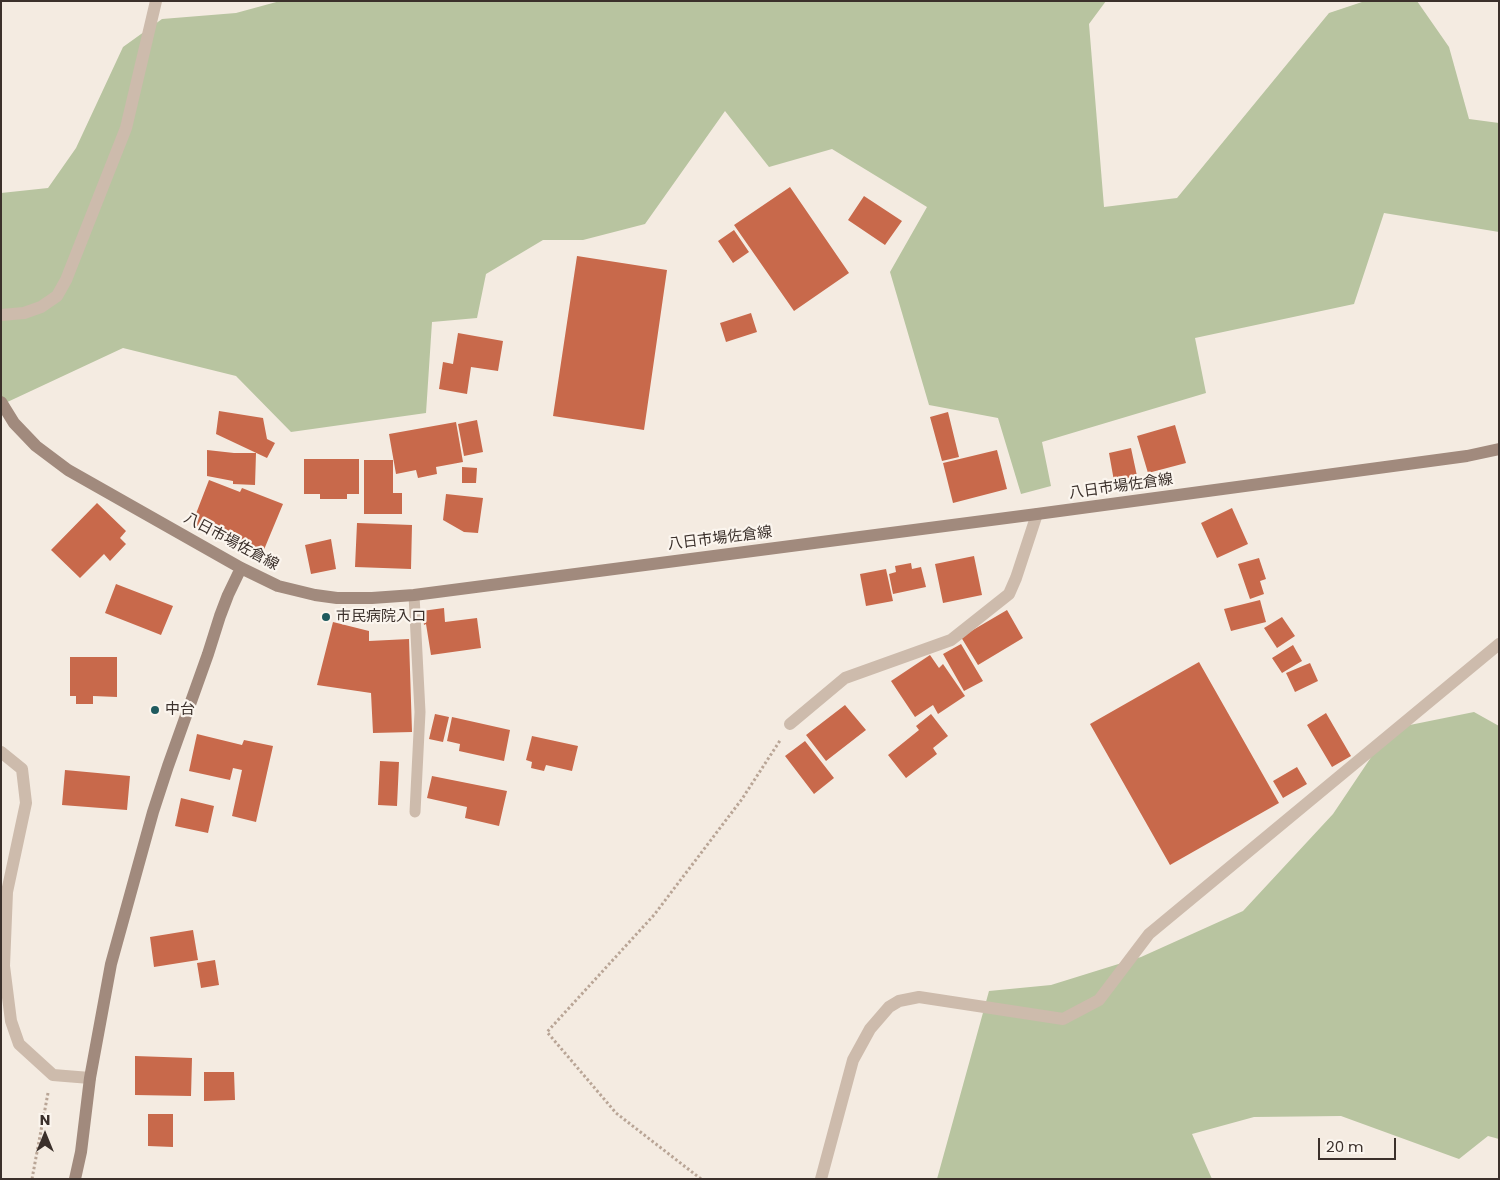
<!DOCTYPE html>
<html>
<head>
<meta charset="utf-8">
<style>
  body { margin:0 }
  #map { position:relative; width:1500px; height:1180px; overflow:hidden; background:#f4ebe1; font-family:Poppins,sans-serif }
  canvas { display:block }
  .frame { position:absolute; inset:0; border:2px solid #3b302b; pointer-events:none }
  .north { position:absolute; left:20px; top:1110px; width:50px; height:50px; -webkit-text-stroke:4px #fbf5ee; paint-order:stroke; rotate:0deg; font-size:14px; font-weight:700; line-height:20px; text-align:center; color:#3b302b }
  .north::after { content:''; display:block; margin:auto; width:18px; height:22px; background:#3b302b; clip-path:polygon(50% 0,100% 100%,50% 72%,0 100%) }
  .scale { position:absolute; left:1318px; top:1138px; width:78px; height:22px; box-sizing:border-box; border:2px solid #3b302b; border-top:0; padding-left:6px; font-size:15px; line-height:18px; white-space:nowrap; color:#3b302b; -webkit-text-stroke:4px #fbf5ee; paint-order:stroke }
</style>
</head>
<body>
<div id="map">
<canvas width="1500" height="1180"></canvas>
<div class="frame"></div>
<div class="north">N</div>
<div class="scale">20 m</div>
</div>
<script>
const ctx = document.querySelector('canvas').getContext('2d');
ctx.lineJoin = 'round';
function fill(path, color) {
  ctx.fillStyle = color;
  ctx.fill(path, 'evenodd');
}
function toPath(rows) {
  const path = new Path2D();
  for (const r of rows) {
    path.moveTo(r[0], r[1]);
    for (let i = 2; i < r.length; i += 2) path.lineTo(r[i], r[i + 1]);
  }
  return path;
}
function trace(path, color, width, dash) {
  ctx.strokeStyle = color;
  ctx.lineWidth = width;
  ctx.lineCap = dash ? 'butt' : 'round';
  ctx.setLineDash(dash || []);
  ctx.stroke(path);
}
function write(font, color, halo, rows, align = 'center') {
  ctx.font = font + ' Poppins,"Noto Sans JP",sans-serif';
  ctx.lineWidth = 4.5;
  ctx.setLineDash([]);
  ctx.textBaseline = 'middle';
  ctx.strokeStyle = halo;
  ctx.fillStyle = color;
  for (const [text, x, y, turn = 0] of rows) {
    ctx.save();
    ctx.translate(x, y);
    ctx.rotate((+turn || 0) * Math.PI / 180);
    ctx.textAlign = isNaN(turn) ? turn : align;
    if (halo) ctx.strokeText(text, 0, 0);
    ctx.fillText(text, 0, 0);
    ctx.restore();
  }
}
fill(toPath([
  [280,1,1106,1,1089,24,1104,207,1177,198,1329,13,1365,1,1417,1,1449,47,1469,119,1499,123,1499,232,1384,213,1354,304,1195,338,1206,393,1042,442,1051,486,1021,494,998,418,929,405,890,272,927,207,832,149,769,167,725,111,645,224,583,240,543,240,486,274,477,318,432,322,426,413,291,432,236,376,123,348,1,405,1,193,48,188,76,148,123,47,162,19,236,13],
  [1474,712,1499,726,1499,1139,1488,1136,1459,1159,1341,1116,1254,1117,1192,1134,1212,1179,937,1179,989,991,1051,985,1141,957,1243,911,1333,814,1390,729]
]), '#b8c4a0');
fill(toPath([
  [790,187,849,273,794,311,734,225],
  [864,196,902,221,885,245,848,220],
  [734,230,749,252,733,263,718,241],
  [577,256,667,270,644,430,553,416],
  [751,313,757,332,726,342,720,323],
  [458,333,503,341,498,371,471,367,467,394,439,389,443,362,453,364],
  [219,411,263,418,267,439,275,443,267,458,216,434],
  [948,412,959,457,942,461,930,417],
  [477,420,483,452,464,456,458,424],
  [456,422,463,462,436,467,437,474,418,478,416,470,396,474,389,434],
  [1175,425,1186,463,1148,473,1137,436],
  [1131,448,1137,476,1114,481,1109,453],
  [207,450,234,453,256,453,255,485,233,484,233,481,207,476],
  [997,450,1007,489,953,503,943,463],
  [304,459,359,459,359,494,347,494,347,499,320,499,320,494,304,494],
  [364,460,393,460,393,493,402,493,402,514,364,514],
  [462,467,477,468,476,483,462,483],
  [209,480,240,492,242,488,283,504,263,552,192,524],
  [446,494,483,498,478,533,464,532,443,520],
  [97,503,126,531,120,538,126,544,110,561,104,554,80,578,51,550],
  [1232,508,1248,544,1217,558,1201,523],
  [357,523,412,525,411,569,355,567],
  [331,539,336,569,311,574,305,545],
  [974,556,982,595,943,603,935,564],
  [1259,558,1266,579,1260,581,1264,594,1250,599,1238,564],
  [911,563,912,569,921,567,926,587,893,594,889,574,896,572,895,566],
  [886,569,893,601,866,606,860,574],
  [116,584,173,606,161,635,105,613],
  [1260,600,1266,622,1231,631,1224,609],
  [444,608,445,622,477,618,481,648,431,655,426,624,424,625,422,611],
  [1007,610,1023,638,978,665,961,637],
  [1282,617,1295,636,1277,648,1264,628],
  [333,622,369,631,369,641,409,639,412,732,373,733,371,693,317,685],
  [961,644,983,681,964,691,943,654],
  [1293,645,1302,661,1282,673,1272,658],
  [930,655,939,668,943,664,965,696,938,714,933,705,915,717,891,681],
  [70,657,117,657,117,697,93,696,93,704,76,704,76,696,70,696],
  [1199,662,1279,803,1170,865,1090,724],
  [1310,663,1318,681,1295,692,1286,673],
  [845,705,866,730,826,761,806,735],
  [1326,713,1351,756,1332,767,1307,725],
  [435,714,449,717,443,742,429,739],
  [931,714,948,736,933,748,937,754,906,778,888,755,919,730,916,726],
  [452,717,510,730,504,761,459,751,460,744,447,741],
  [197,734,242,745,244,740,273,746,256,822,232,816,242,770,233,768,230,780,189,771],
  [532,736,578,746,572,771,546,765,544,771,531,768,532,762,526,760],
  [805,741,834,778,814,794,785,756],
  [380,761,399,762,397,806,378,805],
  [1297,767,1307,784,1283,798,1273,781],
  [65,770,130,776,127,810,62,805],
  [432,776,507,791,499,826,465,818,467,807,427,798],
  [181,798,214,806,208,833,175,826],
  [193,930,198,960,154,967,150,937],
  [215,960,219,985,201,988,197,963],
  [135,1056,192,1058,191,1096,135,1095],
  [204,1072,234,1072,235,1100,204,1101],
  [148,1114,173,1114,173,1147,148,1146]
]), '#c8694b');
trace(toPath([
  [32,1179,48,1093],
  [701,1179,616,1113,547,1032,654,915,742,799,781,739]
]), '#b9a596', 3, [2.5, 2.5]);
trace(toPath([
  [414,595,420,712,415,812]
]), '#cdbbac', 11);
trace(toPath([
  [1,315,24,313,41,307,57,296,66,280,126,128,156,1],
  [790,724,845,678,951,640,1009,594,1016,578,1037,514],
  [1,752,22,769,26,803,7,892,4,966,11,1021,19,1044,53,1075,90,1078],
  [821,1179,853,1060,870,1029,889,1007,899,1001,919,997,1063,1019,1099,1000,1149,934,1499,644]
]), '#cdbbac', 12);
trace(toPath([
  [1,402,14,423,36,446,68,470,241,568,278,586,315,595,337,598,372,598,414,595,1037,514,1467,456,1499,449],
  [75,1179,81,1152,90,1078,111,964,153,812,168,766,208,654,220,616,228,595,241,568]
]), '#a18a7d', 12);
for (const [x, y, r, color] of [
  [326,617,5,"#1f5a5e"],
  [155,710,5,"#1f5a5e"]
]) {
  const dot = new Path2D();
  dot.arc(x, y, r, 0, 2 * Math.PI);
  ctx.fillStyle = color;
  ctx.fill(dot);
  trace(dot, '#fbf5ee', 2);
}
write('15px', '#3b302b', '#fbf5ee', [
  ["八日市場佐倉線",1121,487,-8],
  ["八日市場佐倉線",720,539,-7],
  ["八日市場佐倉線",231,542,28]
]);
write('15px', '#3b302b', '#fbf5ee', [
  ["市民病院入ロ",336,617],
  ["中台",165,710]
], 'left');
</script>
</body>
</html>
